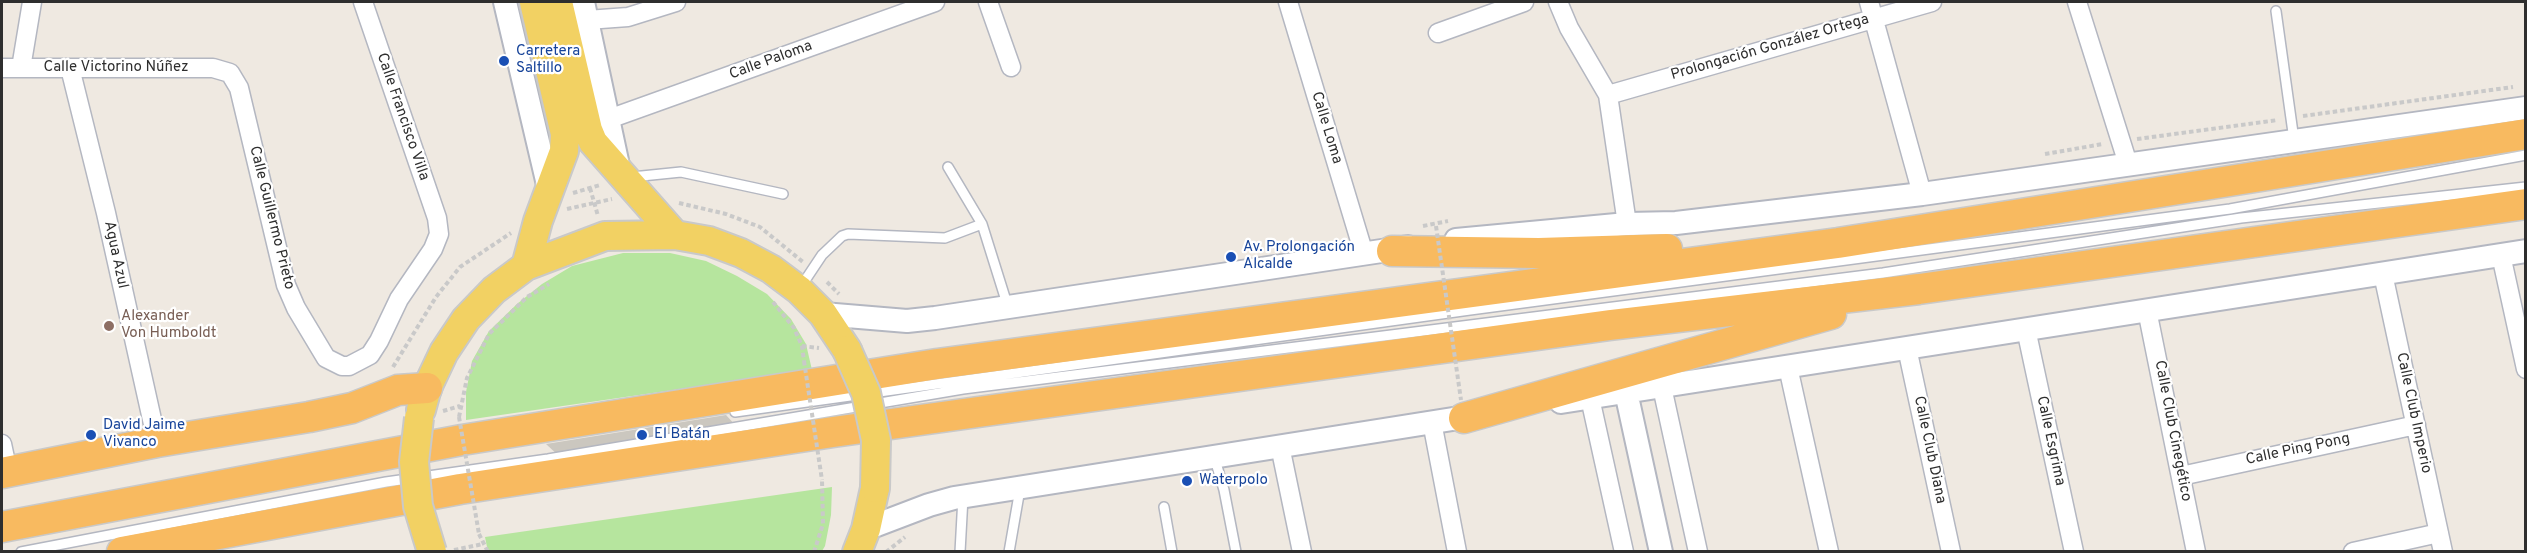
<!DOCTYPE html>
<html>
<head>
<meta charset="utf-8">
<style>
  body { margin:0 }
  #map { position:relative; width:2527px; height:553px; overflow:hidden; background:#efe9e1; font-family:Overpass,sans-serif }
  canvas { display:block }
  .frame { position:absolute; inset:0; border:3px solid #2e2e2e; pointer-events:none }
</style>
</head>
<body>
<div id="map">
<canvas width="2527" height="553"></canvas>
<div class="frame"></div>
</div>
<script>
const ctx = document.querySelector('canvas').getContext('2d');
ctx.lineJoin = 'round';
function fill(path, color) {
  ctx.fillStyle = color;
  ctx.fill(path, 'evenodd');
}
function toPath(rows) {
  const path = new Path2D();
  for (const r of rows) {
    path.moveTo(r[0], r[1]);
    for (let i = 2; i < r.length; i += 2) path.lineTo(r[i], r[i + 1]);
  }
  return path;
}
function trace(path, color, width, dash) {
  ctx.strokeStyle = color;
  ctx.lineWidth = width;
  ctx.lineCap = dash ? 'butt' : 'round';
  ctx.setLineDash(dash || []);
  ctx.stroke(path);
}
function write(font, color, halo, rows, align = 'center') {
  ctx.font = font + ' Overpass,sans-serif';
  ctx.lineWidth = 4.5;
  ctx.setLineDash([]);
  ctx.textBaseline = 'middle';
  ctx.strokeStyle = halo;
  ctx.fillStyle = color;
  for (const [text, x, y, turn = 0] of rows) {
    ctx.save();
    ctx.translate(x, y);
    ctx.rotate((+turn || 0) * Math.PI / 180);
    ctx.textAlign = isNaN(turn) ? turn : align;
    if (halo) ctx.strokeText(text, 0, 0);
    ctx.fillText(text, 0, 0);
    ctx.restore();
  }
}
fill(toPath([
  [623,253,670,253,706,261,737,276,767,294,791,319,806,344,812,370,466,420,466,392,472,361,489,331,517,304,542,284,572,266],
  [832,487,831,515,825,546,822,551,488,552,485,537]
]), '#b6e59e');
fill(toPath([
  [726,415,737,427,560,457,546,444]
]), '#cbc7bf');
const service = toPath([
  [2276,11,2294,140],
  [632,177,681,172,783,194],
  [982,224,1008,307],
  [800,288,822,255,842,236,848,234,945,238,982,224,948,167],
  [735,412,1470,310,2230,209,2526,155],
  [1214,456,1224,490,1236,552],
  [1164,507,1172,552],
  [21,552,386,482,548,459,963,389,1883,273,2241,218,2526,187],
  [960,552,963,497],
  [1009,552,1020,489]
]);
const minor = toPath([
  [988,2,1011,67],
  [1288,2,1364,254],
  [1558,2,1569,28,1608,95,1627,224],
  [1869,2,1922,194],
  [2077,2,2128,164],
  [587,20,628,17,676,2],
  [1438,33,1524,2],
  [2,68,213,68,230,73,239,88,286,285,296,308,326,358,342,366,349,366,370,355,379,341,399,299,433,249,439,234,437,218,363,2],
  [21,68,32,2],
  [70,68,106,213,157,442],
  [1608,95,1932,2],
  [606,120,935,2],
  [2501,255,2526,369],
  [2383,274,2443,552],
  [2147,310,2196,552],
  [2026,329,2074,552],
  [1907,348,1951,552],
  [1788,367,1829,552],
  [1662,387,1698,552],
  [1590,398,1624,552],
  [1432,422,1457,552],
  [2,444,8,472],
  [1280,446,1302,552],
  [2181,476,2416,425],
  [2353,552,2439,533]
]);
const tertiary = toPath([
  [505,2,549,189],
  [583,2,619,170],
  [1456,240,1627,224,1676,223,1922,194,2526,108],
  [823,314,907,321,935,318,1408,247],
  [1626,392,1661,552],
  [1561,402,2526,251],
  [866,529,929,505,954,498,1478,415]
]);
const primary = toPath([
  [558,2,588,130,593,142,675,235],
  [526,266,538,221,564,151,565,134,534,2],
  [421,410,427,388,444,352,466,319,494,290,526,266,605,236,675,235,709,241,741,253,771,269,799,290,823,314,847,350],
  [857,552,866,529,875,488]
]);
const trunk = toPath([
  [1392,251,1539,253,1667,249],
  [1464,418,1831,314],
  [2,473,157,442,309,417,352,408,398,390,427,388],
  [2,527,462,440,937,364,1838,243,2526,134],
  [122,552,460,489,833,432,1610,325,1919,289,2526,204]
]);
trace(service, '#b4b7c1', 12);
trace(minor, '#b4b7c1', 21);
trace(tertiary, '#b4b7c1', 26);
trace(primary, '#c9c9c9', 32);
trace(trunk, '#c9c9c9', 33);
trace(toPath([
  [2303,116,2513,87],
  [2137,139,2278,120],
  [2045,154,2103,144],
  [590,188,598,216],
  [573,193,600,185],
  [679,203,726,214,760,227,803,262],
  [567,209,612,199],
  [1423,226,1448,221],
  [827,282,839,294],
  [773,302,794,328,802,346,804,361],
  [802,346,819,348],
  [393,367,436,297,460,267,511,233],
  [443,411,460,406],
  [459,417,467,378,489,334,527,297,549,284],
  [479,534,488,552],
  [454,550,483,544],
  [814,552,823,524,822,480],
  [886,552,905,537]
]), '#c9c9c9', 4, [4.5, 3]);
trace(service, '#fff', 9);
trace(minor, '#fff', 18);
trace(tertiary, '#fff', 22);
trace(primary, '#f2d163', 28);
trace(trunk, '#f8ba60', 30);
const primaryBridge = toPath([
  [847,350,866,393,876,440,875,488],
  [419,418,414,462,418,506,432,552]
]);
trace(primaryBridge, '#c9c9c9', 32, []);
trace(toPath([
  [1436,226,1461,400],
  [804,361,822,480],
  [459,417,479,534]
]), '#c9c9c9', 4, [4.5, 3]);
trace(primaryBridge, '#f2d163', 28);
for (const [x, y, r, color] of [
  [504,61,6,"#1a4fb4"],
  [1231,257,6,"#1a4fb4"],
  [109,326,6,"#8d6e63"],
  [91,435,6,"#1a4fb4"],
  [642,435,6,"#1a4fb4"],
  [1187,481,6,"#1a4fb4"]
]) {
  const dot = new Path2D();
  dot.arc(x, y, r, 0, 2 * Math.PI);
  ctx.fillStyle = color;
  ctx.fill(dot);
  trace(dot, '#fff', 2);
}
write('15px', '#2e2e2e', '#fff', [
  ["Prolongación González Ortega",1770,48,-16],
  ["Calle Paloma",771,61,-20],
  ["Calle Victorino Núñez",116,68],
  ["Calle Francisco Villa",402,117,71],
  ["Calle Loma",1326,128,73],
  ["Calle Guillermo Prieto",271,218,76],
  ["Agua Azul",115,255,78],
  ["Calle Club Imperio",2413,413,78],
  ["Calle Club Cinegético",2172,431,79],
  ["Calle Esgrima",2050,441,78],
  ["Calle Club Diana",1929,450,78],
  ["Calle Ping Pong",2298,450,-12]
]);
write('15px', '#164399', '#fff', [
  ["Carretera",516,52],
  ["Saltillo",516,69],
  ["Av. Prolongación",1243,248],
  ["Alcalde",1243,265],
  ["David Jaime",103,426],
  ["Vivanco",103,443],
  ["El Batán",654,435],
  ["Waterpolo",1199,481]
], 'left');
write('15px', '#785e54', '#fff', [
  ["Alexander",121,317],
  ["Von Humboldt",121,334]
], 'left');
</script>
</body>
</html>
